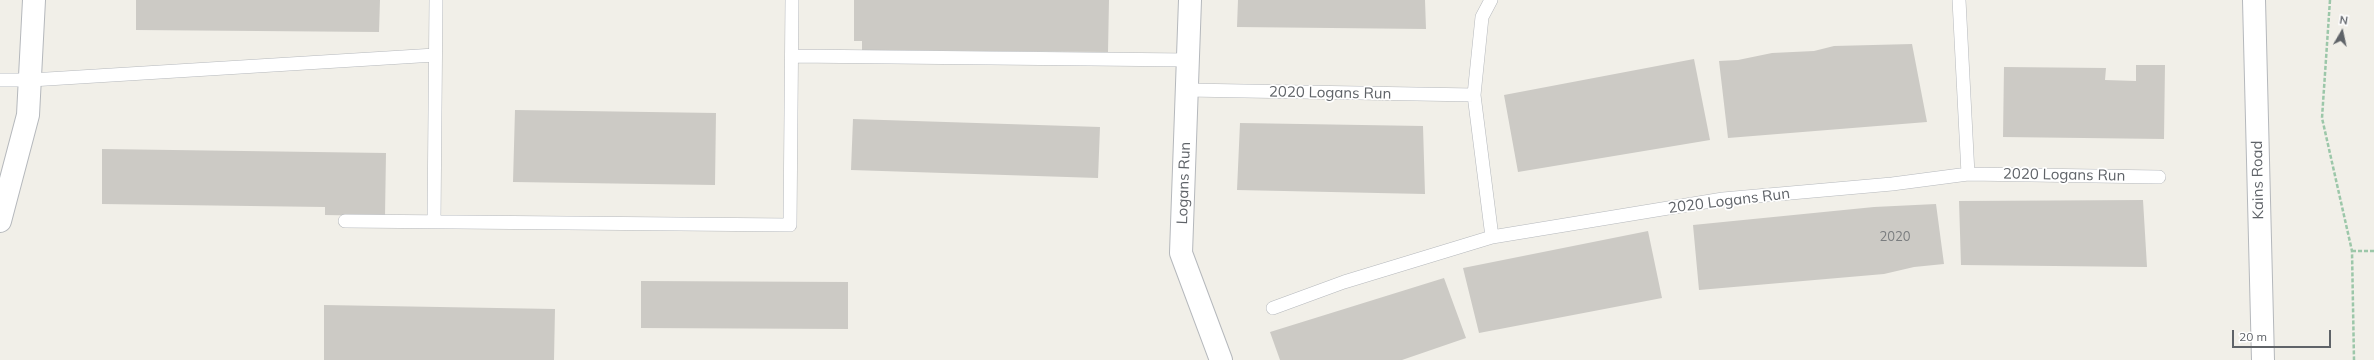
<!DOCTYPE html>
<html>
<head>
<meta charset="utf-8">
<style>
  body { margin:0 }
  #map { position:relative; width:2374px; height:360px; overflow:hidden; background:#f1efe8; font-family:Mulish,sans-serif }
  canvas { display:block }
  .north { position:absolute; left:2322px; top:12px; width:40px; height:40px; -webkit-text-stroke:3px #fff; paint-order:stroke; rotate:9deg; font-size:11px; font-weight:700; line-height:16px; text-align:center; color:#5f6368 }
  .north::after { content:''; display:block; margin:auto; width:14px; height:18px; background:#5f6368; clip-path:polygon(50% 0,100% 100%,50% 72%,0 100%) }
  .scale { position:absolute; left:2232px; top:330px; width:99px; height:18px; box-sizing:border-box; border:2px solid #5f6368; border-top:0; padding-left:5px; font-size:12px; line-height:14px; white-space:nowrap; color:#5f6368; -webkit-text-stroke:3px #fff; paint-order:stroke }
</style>
</head>
<body>
<div id="map">
<canvas width="2374" height="360"></canvas>
<div class="north">N</div>
<div class="scale">20 m</div>
</div>
<script>
const ctx = document.querySelector('canvas').getContext('2d');
ctx.lineJoin = 'round';
function fill(path, color) {
  ctx.fillStyle = color;
  ctx.fill(path, 'evenodd');
}
function toPath(rows) {
  const path = new Path2D();
  for (const r of rows) {
    path.moveTo(r[0], r[1]);
    for (let i = 2; i < r.length; i += 2) path.lineTo(r[i], r[i + 1]);
  }
  return path;
}
function trace(path, color, width, dash) {
  ctx.strokeStyle = color;
  ctx.lineWidth = width;
  ctx.lineCap = dash ? 'butt' : 'round';
  ctx.setLineDash(dash || []);
  ctx.stroke(path);
}
function write(font, color, halo, rows, align = 'center') {
  ctx.font = font + ' Mulish,sans-serif';
  ctx.lineWidth = 3.5;
  ctx.setLineDash([]);
  ctx.textBaseline = 'middle';
  ctx.strokeStyle = halo;
  ctx.fillStyle = color;
  for (const [text, x, y, turn = 0] of rows) {
    ctx.save();
    ctx.translate(x, y);
    ctx.rotate((+turn || 0) * Math.PI / 180);
    ctx.textAlign = isNaN(turn) ? turn : align;
    if (halo) ctx.strokeText(text, 0, 0);
    ctx.fillText(text, 0, 0);
    ctx.restore();
  }
}
fill(toPath([
  [136,0,380,0,379,32,136,30],
  [854,0,1109,0,1108,52,862,50,862,41,854,41],
  [1238,0,1425,0,1426,29,1237,27],
  [1912,44,1927,122,1728,138,1719,61,1738,60,1772,53,1814,51,1834,46],
  [1694,59,1710,140,1518,172,1504,95],
  [2136,65,2165,65,2164,139,2003,137,2004,67,2106,68,2105,80,2136,81],
  [515,110,716,113,715,185,513,182],
  [853,119,1100,127,1098,178,851,170],
  [1240,123,1423,126,1425,194,1237,190],
  [102,149,386,153,385,216,325,215,325,207,102,204],
  [2143,200,2147,267,1961,265,1959,201],
  [1936,204,1944,264,1914,267,1884,274,1699,290,1693,225,1874,207],
  [1648,231,1662,298,1479,333,1463,268],
  [1444,278,1466,338,1402,360,1280,360,1270,332],
  [641,281,848,282,848,329,641,328],
  [324,305,555,309,554,360,324,360]
]), '#cccac5');
const service = toPath([
  [1491,0,1482,17,1474,95,1492,237],
  [1959,0,1968,174],
  [792,56,1189,60],
  [0,80,31,80,435,55],
  [1187,90,1474,95],
  [345,221,790,225,792,0],
  [434,222,436,0],
  [1273,308,1344,282,1492,237,1723,199,1892,184,1968,174,2159,177]
]);
const minor = toPath([
  [1190,0,1181,253,1221,360]
]);
const tertiary = toPath([
  [2254,0,2263,360],
  [0,221,28,115,34,0]
]);
trace(service, '#b5b8bc', 14);
trace(minor, '#b5b8bc', 24);
trace(tertiary, '#b5b8bc', 24);
trace(toPath([
  [2330,0,2322,118,2352,251,2354,360],
  [2352,251,2374,251]
]), '#9cc7a9', 2.5, [4, 2]);
trace(service, '#fff', 13);
trace(minor, '#fff', 22);
trace(tertiary, '#fff', 22);
write('13px', '#7a7d7f', null, [
  ["2020",1895,237]
]);
write('15px', '#5f6368', '#fff', [
  ["2020 Logans Run",1330,93,1],
  ["2020 Logans Run",2064,175,1],
  ["Kains Road",2258,180,-91],
  ["Logans Run",1184,183,-88],
  ["2020 Logans Run",1729,201,-7]
]);
</script>
</body>
</html>
